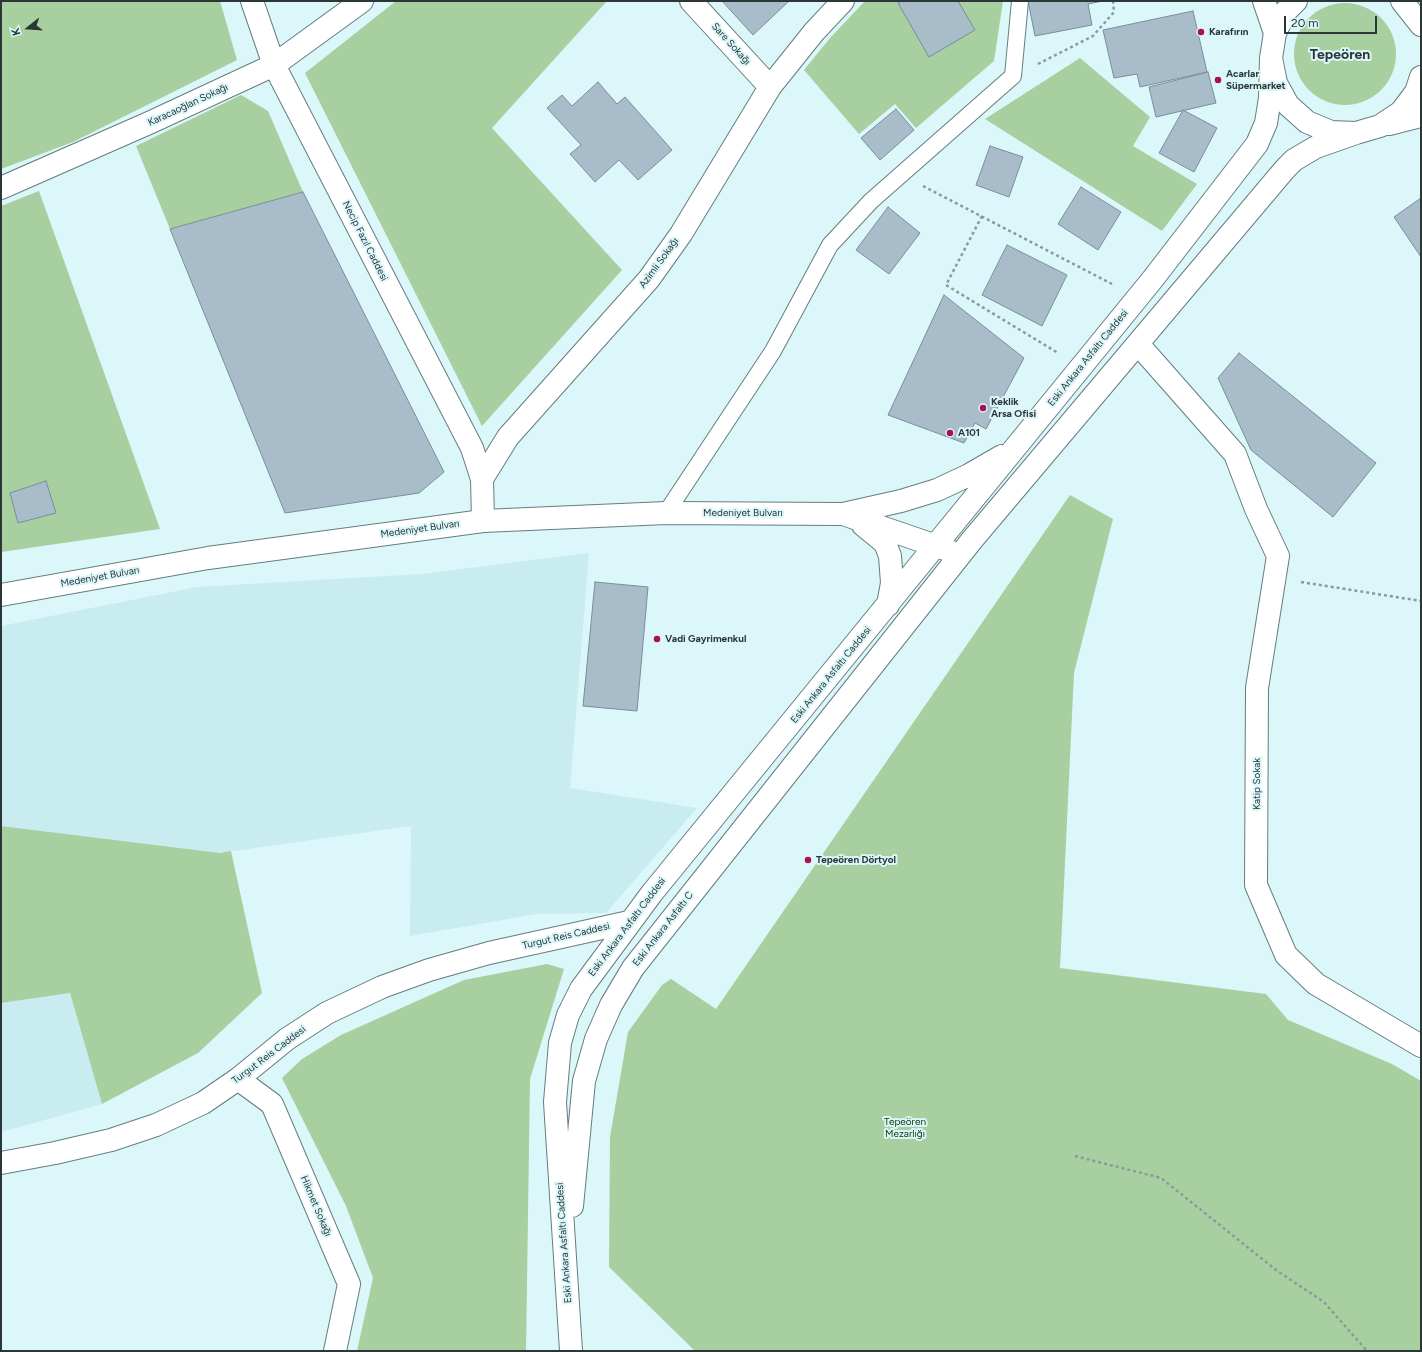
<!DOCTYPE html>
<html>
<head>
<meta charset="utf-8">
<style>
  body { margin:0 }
  #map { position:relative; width:1422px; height:1352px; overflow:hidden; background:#dbf7fa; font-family:Figtree,sans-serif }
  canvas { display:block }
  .frame { position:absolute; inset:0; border:2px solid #2b3637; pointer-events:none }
  .north { position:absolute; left:8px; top:8px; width:40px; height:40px; -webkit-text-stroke:3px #dbf7fa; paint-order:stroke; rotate:253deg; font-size:11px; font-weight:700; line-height:16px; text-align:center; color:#2b3637 }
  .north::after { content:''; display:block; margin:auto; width:14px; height:18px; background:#2b3637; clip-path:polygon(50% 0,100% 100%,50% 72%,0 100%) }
  .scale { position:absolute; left:1284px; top:16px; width:93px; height:18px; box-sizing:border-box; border:2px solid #2b3637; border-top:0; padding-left:5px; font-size:12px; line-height:14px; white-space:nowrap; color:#2b3637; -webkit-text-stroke:3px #dbf7fa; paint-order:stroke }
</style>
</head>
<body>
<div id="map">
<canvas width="1422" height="1352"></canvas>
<div class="frame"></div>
<div class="north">K</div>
<div class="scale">20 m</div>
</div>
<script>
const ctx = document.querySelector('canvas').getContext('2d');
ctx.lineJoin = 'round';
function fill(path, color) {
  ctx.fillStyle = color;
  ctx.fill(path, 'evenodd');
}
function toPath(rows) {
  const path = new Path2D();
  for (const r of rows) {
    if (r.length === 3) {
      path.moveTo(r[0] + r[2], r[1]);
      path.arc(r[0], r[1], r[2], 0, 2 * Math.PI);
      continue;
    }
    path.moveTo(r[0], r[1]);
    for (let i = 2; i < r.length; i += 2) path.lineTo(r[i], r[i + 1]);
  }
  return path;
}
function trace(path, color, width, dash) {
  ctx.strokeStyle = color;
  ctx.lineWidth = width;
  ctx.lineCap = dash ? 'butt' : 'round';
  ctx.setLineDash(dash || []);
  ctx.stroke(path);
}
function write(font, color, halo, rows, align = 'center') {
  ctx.font = font + ' Figtree,sans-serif';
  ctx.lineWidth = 4;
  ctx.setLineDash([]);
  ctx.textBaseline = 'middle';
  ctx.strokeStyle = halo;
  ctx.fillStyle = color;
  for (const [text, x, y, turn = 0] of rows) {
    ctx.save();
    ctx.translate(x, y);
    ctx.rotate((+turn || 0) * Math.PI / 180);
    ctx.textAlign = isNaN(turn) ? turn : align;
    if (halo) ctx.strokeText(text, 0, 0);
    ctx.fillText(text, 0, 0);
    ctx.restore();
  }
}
fill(toPath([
  [589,553,570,788,697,808,606,913,537,914,410,936,411,826,220,853,1,826,1,626,197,587,422,574],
  [70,993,102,1104,1,1132,1,1003]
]), '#c8ecf0');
fill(toPath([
  [1,1,220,1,237,60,73,142,1,169],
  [396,1,607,1,492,128,622,270,482,426,305,73],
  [865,1,1003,1,994,61,916,128,895,104,859,134,804,70,830,38],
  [1345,54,51],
  [1080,58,1150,117,1133,146,1197,184,1162,231,985,119],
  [241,95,268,111,303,192,170,229,136,146],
  [39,191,160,529,1,552,1,206],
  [1070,495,1113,519,1074,673,1060,968,1266,994,1288,1020,1392,1064,1421,1081,1421,1351,695,1351,609,1267,610,1137,628,1032,662,985,671,979,716,1009],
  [1,826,220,853,231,851,262,993,198,1053,102,1104,70,993,1,1003],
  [547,964,564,969,530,1079,526,1351,357,1351,373,1278,346,1206,282,1078,302,1059,341,1035,464,980]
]), '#a8cfa0');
const building = toPath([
  [722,1,787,1,788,2,753,35,722,1],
  [902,1,958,1,975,30,929,57,898,3,902,1],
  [1028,1,1103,1,1088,4,1092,25,1035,36,1028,1],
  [1193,11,1207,72,1140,87,1137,74,1114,78,1103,30,1193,11],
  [1208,72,1216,103,1156,117,1149,87,1208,72],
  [598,82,617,104,625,97,672,150,638,180,619,160,595,182,570,154,581,145,547,108,562,95,572,106,598,82],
  [896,109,914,130,880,160,861,138,896,109],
  [1183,110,1217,128,1194,172,1159,153,1183,110],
  [990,146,1023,157,1009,197,976,185,990,146],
  [1081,187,1121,212,1098,250,1058,224,1081,187],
  [303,192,444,472,419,493,285,513,170,229,303,192],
  [1421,198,1421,257,1394,217,1421,198],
  [888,207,920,233,889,274,856,250,888,207],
  [1007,245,1067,275,1042,326,982,295,1007,245],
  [944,295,1024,358,986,429,975,423,964,443,888,415,944,295],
  [1239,353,1376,463,1333,517,1251,450,1218,378,1239,353],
  [46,481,56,513,18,523,10,493,46,481],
  [595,582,648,587,637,711,583,706,595,582]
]);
fill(building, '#a8bcc9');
trace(building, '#7a8d9a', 1);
const service = toPath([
  [666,513,773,351,830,245,871,201,1013,76,1020,1]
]);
const minor = toPath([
  [252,1,274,65,472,448,482,479],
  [691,1,770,87],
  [1,188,149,123,274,65,362,1],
  [1138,344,1235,454,1256,509,1278,556,1257,688,1256,885,1286,955,1316,984,1421,1046],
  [483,521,482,479,508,437,649,279,681,234,770,87,814,32,843,1],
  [238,1079,272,1104,349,1284,335,1351]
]);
const tertiary = toPath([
  [1264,1,1275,33],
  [1,1163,55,1153,111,1140,156,1125,203,1103,238,1079,287,1039,327,1013,382,987,429,970,489,953,629,922]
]);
const primary = toPath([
  [1296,1,1286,11,1275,33,1271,58,1276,83,1288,105,1307,122,1331,132,1356,133,1380,126,1401,112,1416,92,1421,77],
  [1402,1,1421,25],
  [1389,124,1421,116],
  [843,514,948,550],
  [863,525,885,543,890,556,892,583,888,605],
  [1,595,208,558,483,521,666,513,843,514,901,501,937,490,969,475,1002,456],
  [572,1206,584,1081,596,1039,611,1005,633,968,972,540,1285,169,1294,160,1316,147,1356,133],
  [571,1351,555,1102,560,1043,568,1015,581,989,652,893,1152,280,1257,144,1266,123,1270,98,1271,58]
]);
trace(service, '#647d80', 18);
trace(minor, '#647d80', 24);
trace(tertiary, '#647d80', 24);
trace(primary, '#647d80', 24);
trace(toPath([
  [1038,64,1093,36,1114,12,1113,1],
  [923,186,1112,284],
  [982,216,946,285,1058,353],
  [1301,582,1421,601],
  [1075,1156,1161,1178,1276,1270,1324,1302,1367,1351]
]), '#879b9d', 2.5, [3, 3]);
trace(service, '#fff', 16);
trace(minor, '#fff', 22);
trace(tertiary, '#fff', 22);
trace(primary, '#fff', 22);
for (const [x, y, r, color] of [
  [1201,32,4,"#a6124d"],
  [1218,80,4,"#a6124d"],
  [983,408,4,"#a6124d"],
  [950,433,4,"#a6124d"],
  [657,639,4,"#a6124d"],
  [808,860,4,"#a6124d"]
]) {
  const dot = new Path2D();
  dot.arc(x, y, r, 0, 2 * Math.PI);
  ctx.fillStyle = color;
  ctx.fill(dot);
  trace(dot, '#dbf7fa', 1.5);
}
write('bold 10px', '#2b3637', '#dbf7fa', [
  ["Karafırın",1209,32],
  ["Acarlar",1226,74],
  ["Süpermarket",1226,86],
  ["Keklik",991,402],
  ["Arsa Ofisi",991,414],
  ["A101",958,433],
  ["Vadi Gayrimenkul",665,639],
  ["Tepeören Dörtyol",816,860]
], 'left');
write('10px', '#2b3637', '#dbf7fa', [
  ["Sare Sokağı",731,44,48],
  ["Karacaoğlan Sokağı",188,105,-25],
  ["Necip Fazıl Caddesi",365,241,63],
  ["Azimli Sokağı",659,263,-54],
  ["Eski Ankara Asfaltı Caddesi",1088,358,-51],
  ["Medeniyet Bulvarı",743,513],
  ["Medeniyet Bulvarı",420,529,-8],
  ["Medeniyet Bulvarı",100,577,-10],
  ["Eski Ankara Asfaltı Caddesi",831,675,-51],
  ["Katip Sokak",1257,784,-90],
  ["Eski Ankara Asfaltı Caddesi",627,927,-53],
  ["Eski Ankara Asfaltı C",663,929,-52],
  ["Turgut Reis Caddesi",566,936,-13],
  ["Turgut Reis Caddesi",269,1055,-37],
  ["Hikmet Sokağı",316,1206,67],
  ["Eski Ankara Asfaltı Caddesi",564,1243,-94]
]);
write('10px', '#0c3205', '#dbf7fa', [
  ["Tepeören",905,1122],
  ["Mezarlığı",905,1134]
]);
write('bold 14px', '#2b3637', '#dbf7fa', [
  ["Tepeören",1340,55]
]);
</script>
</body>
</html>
